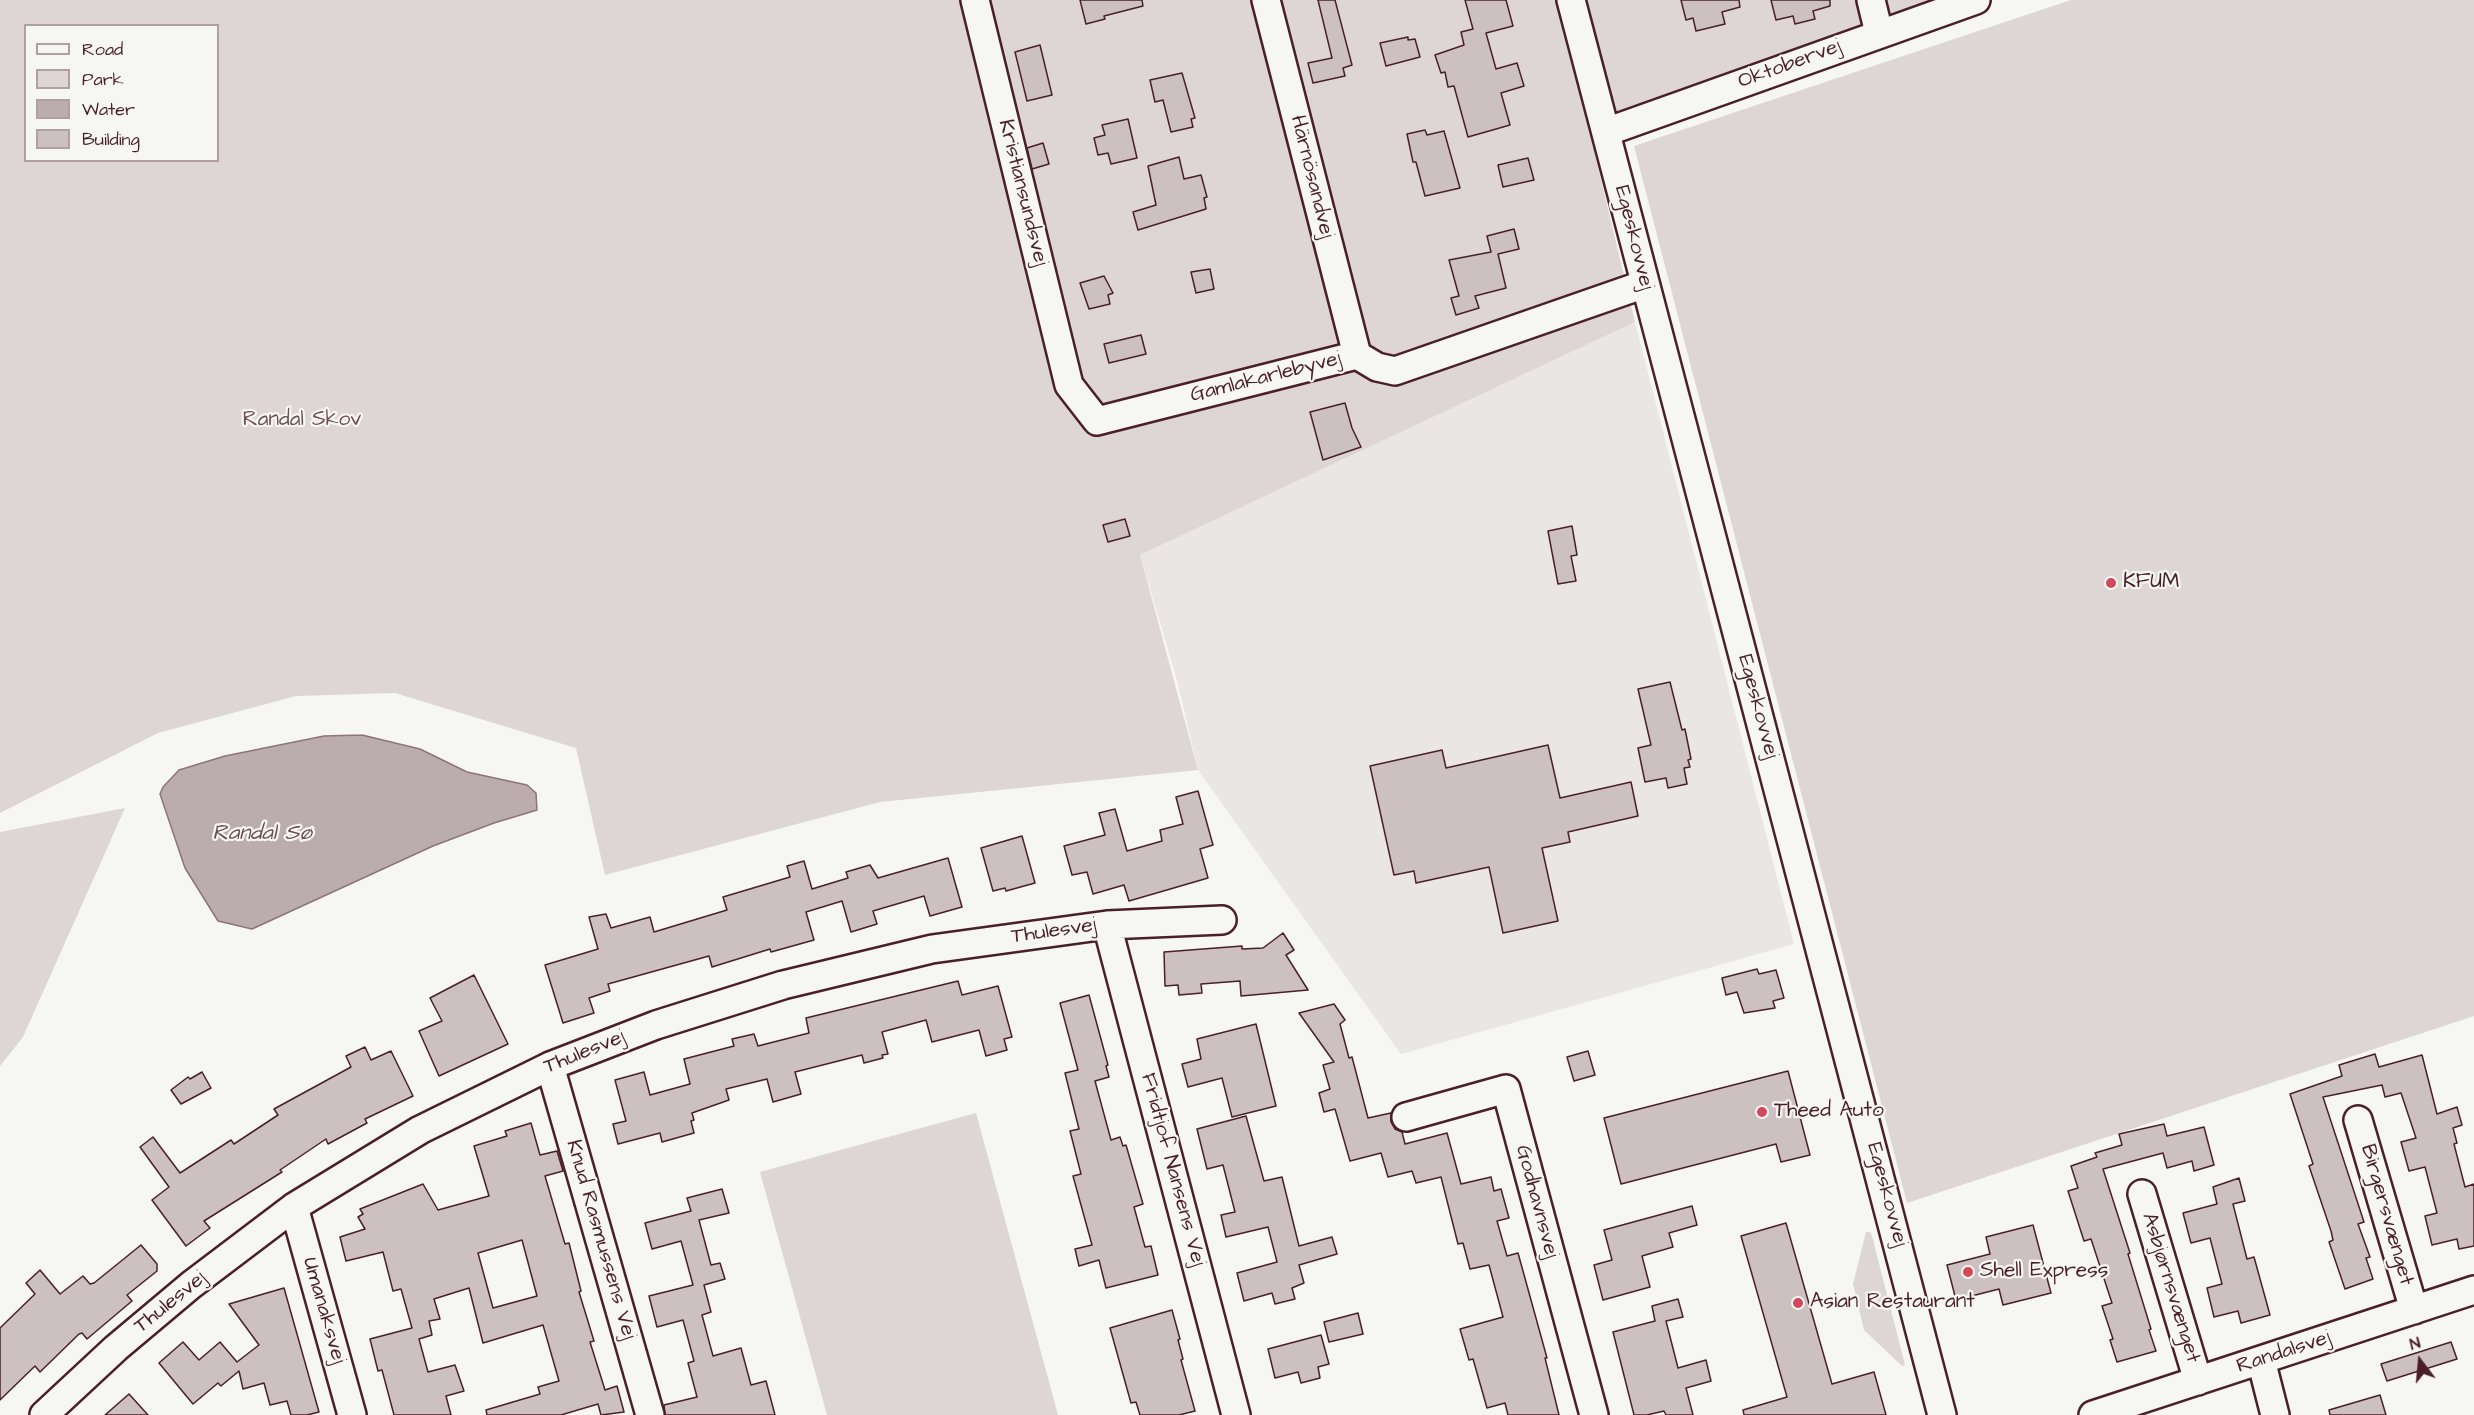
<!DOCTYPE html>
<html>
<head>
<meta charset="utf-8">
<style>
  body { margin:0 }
  #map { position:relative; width:2474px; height:1415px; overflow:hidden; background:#f6f6f2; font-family:"Architects Daughter",sans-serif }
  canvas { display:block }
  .legend { position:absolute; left:24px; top:24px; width:195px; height:138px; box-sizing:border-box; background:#f6f6f2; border:2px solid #b1a0a2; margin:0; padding:8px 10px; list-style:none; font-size:18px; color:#4a1f2b }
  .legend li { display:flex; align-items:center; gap:12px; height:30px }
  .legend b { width:30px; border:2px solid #b1a0a2 }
  .north { position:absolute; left:2390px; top:1331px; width:60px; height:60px; -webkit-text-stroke:4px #f6f6f2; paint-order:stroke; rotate:344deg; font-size:16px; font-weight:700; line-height:24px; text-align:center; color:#4a1f2b }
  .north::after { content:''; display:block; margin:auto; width:21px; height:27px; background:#4a1f2b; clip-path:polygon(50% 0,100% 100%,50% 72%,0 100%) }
</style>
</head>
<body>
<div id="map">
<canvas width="2474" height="1415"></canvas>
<ul class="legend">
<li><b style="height:8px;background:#f6f6f2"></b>Road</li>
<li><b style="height:16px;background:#ddd6d5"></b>Park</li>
<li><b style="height:16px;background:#bbadae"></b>Water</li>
<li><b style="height:16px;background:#ccc1c0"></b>Building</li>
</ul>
<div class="north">N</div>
</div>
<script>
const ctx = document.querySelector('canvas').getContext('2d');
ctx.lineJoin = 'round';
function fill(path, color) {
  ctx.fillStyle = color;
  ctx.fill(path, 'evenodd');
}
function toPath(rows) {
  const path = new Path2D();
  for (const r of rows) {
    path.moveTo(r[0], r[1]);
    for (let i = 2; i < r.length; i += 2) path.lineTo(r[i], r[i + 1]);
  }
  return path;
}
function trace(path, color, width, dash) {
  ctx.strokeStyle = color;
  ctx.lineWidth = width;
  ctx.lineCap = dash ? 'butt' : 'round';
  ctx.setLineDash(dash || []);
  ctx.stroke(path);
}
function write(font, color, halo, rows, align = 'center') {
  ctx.font = font + ' "Architects Daughter",sans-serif';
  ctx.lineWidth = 4.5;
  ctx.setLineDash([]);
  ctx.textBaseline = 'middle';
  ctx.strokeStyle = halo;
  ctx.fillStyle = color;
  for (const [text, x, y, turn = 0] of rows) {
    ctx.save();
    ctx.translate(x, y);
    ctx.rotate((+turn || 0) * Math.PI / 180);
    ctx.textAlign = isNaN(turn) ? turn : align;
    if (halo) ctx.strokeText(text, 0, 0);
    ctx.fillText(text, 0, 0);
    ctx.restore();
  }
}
fill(toPath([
  [1635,322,1794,944,1401,1054,1198,770,1177,680,1140,555]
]), '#e9e6e3');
fill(toPath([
  [0,0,960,0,993,143,1006,113,979,0,1944,0,1588,125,1635,322,1140,555,1198,770,880,802,605,875,576,748,395,693,296,696,158,733,0,813],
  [26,26,218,26,218,160,26,160],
  [2071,0,2474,0,2474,1016,1907,1203,1634,146],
  [125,808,23,1037,0,1066,0,832],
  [976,1113,1058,1415,827,1415,760,1172],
  [1866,1232,1870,1232,1872,1236,1905,1365,1902,1366,1864,1330,1853,1284]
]), '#ddd6d5');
const water = toPath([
  [362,735,420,749,467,772,527,785,536,793,537,810,494,823,433,846,252,929,218,921,185,868,160,794,163,787,179,770,225,756,324,736,362,735]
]);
fill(water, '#bbadae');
trace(water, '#8e747a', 1.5);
const building = toPath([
  [1080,0,1142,0,1143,6,1104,16,1105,19,1086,24,1080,0],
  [1318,0,1335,0,1352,65,1343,68,1345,76,1313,83,1308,63,1332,58,1318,0],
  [1465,0,1506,0,1513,26,1486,33,1496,69,1517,63,1524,86,1501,93,1510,125,1468,137,1454,86,1448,87,1445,72,1441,73,1435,55,1464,45,1461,32,1473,29,1465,0],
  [1681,0,1739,0,1740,7,1722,12,1725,24,1696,31,1693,18,1686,20,1681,0],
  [1771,0,1830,0,1830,6,1813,11,1815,19,1795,24,1793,16,1776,20,1771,0],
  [1408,37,1408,40,1415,39,1420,57,1386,66,1380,43,1408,37],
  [1040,45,1052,95,1027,101,1015,52,1040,45],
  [1182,73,1195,118,1191,119,1193,127,1171,132,1163,100,1155,102,1150,80,1182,73],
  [1128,119,1137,158,1111,164,1108,153,1098,155,1094,138,1105,135,1102,125,1128,119],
  [1425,130,1427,135,1444,131,1460,188,1425,196,1416,162,1413,162,1407,134,1425,130],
  [1043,143,1049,164,1032,169,1027,148,1043,143],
  [1179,157,1184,179,1201,175,1207,197,1204,198,1206,209,1138,230,1133,212,1156,205,1148,166,1179,157],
  [1528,158,1534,180,1503,187,1498,165,1528,158],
  [1514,229,1519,249,1498,254,1506,288,1475,296,1479,308,1456,315,1451,298,1459,296,1449,260,1491,252,1487,236,1514,229],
  [1210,269,1214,289,1196,293,1191,272,1210,269],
  [1104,276,1113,293,1108,295,1110,304,1089,309,1080,283,1104,276],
  [1141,335,1146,354,1109,363,1104,344,1141,335],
  [1345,403,1352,428,1361,447,1323,460,1310,412,1345,403],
  [1125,519,1130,536,1108,542,1103,525,1125,519],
  [1572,526,1577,555,1571,556,1576,581,1558,584,1548,531,1572,526],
  [1670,682,1682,730,1685,729,1691,759,1688,760,1690,767,1684,768,1687,784,1668,788,1666,778,1645,782,1638,748,1651,745,1638,689,1670,682],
  [1548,745,1560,798,1631,782,1638,816,1568,832,1570,842,1542,848,1558,921,1503,933,1489,867,1416,883,1414,871,1394,875,1370,766,1442,750,1446,768,1548,745],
  [1198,791,1213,845,1200,849,1208,878,1129,901,1124,885,1093,894,1087,872,1072,875,1064,846,1105,835,1099,813,1115,809,1127,851,1162,841,1160,830,1183,824,1176,797,1198,791],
  [1022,836,1035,883,1006,891,1005,888,993,891,981,848,1022,836],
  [948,858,962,907,930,916,924,896,873,911,877,924,851,932,842,901,806,912,814,940,771,952,770,949,712,967,709,956,608,984,610,991,589,998,594,1013,563,1023,545,965,598,949,589,917,606,914,611,928,650,917,654,932,727,910,723,897,790,877,787,866,804,861,812,889,848,878,846,872,870,865,878,878,948,858],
  [1283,933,1294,950,1286,955,1308,990,1241,996,1240,981,1201,984,1202,993,1179,995,1178,985,1165,986,1164,952,1242,946,1242,949,1263,948,1283,933],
  [1757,969,1759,974,1776,970,1784,998,1773,1001,1775,1008,1744,1013,1737,992,1726,995,1722,978,1757,969],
  [474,975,508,1044,439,1076,419,1031,442,1021,430,998,474,975],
  [958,981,962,995,998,986,1012,1037,1004,1039,1007,1050,986,1056,979,1030,932,1042,926,1020,882,1032,888,1054,882,1055,883,1058,864,1063,862,1055,795,1072,801,1094,773,1102,767,1079,726,1089,729,1100,692,1113,694,1120,691,1121,694,1133,662,1142,660,1133,618,1144,613,1124,626,1121,615,1080,644,1072,650,1095,690,1084,684,1059,734,1046,732,1039,754,1034,758,1046,809,1033,806,1018,958,981],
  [1089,995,1108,1065,1106,1066,1109,1077,1095,1081,1111,1140,1120,1137,1123,1146,1126,1145,1143,1204,1134,1207,1145,1247,1151,1246,1158,1275,1106,1288,1099,1260,1079,1266,1075,1249,1092,1245,1073,1176,1081,1174,1070,1131,1079,1129,1065,1073,1078,1070,1060,1003,1089,995],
  [1334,1004,1345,1020,1340,1024,1349,1058,1352,1057,1368,1118,1391,1113,1391,1122,1395,1129,1402,1132,1405,1144,1447,1133,1461,1184,1491,1177,1494,1191,1501,1189,1509,1218,1497,1221,1507,1256,1518,1253,1547,1358,1545,1358,1559,1415,1508,1415,1505,1403,1487,1408,1473,1359,1469,1360,1460,1329,1503,1317,1489,1265,1470,1269,1463,1243,1458,1244,1441,1177,1416,1183,1412,1171,1388,1177,1381,1153,1350,1161,1335,1109,1324,1112,1319,1093,1330,1089,1323,1065,1334,1062,1299,1013,1334,1004],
  [1256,1024,1276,1106,1232,1117,1222,1078,1188,1087,1182,1064,1201,1059,1197,1039,1256,1024],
  [365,1047,371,1060,391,1051,413,1096,365,1119,367,1123,328,1144,326,1139,280,1170,282,1172,204,1221,210,1228,186,1246,152,1200,169,1187,140,1147,153,1137,180,1173,231,1140,234,1144,278,1115,274,1109,351,1067,346,1056,365,1047],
  [1588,1051,1595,1075,1574,1081,1567,1057,1588,1051],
  [2375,1054,2379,1067,2422,1055,2437,1114,2457,1107,2462,1125,2453,1128,2457,1143,2454,1144,2465,1187,2474,1184,2474,1246,2459,1249,2457,1239,2432,1245,2425,1216,2437,1213,2425,1167,2409,1171,2401,1142,2416,1138,2401,1093,2385,1097,2382,1085,2323,1097,2364,1222,2358,1224,2370,1257,2366,1258,2373,1279,2345,1289,2329,1242,2333,1240,2331,1231,2309,1166,2313,1164,2290,1094,2342,1076,2339,1065,2375,1054],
  [1788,1071,1810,1155,1781,1162,1776,1144,1621,1184,1604,1118,1788,1071],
  [202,1072,211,1088,181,1104,171,1090,188,1077,190,1079,202,1072],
  [1246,1116,1264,1181,1282,1177,1299,1246,1332,1237,1337,1254,1299,1265,1304,1283,1292,1288,1295,1299,1275,1304,1272,1293,1244,1301,1237,1273,1277,1262,1268,1227,1226,1237,1221,1215,1235,1212,1223,1165,1207,1169,1197,1129,1246,1116],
  [531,1123,540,1155,557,1151,563,1171,545,1176,565,1244,569,1243,581,1291,579,1292,594,1341,590,1342,605,1390,617,1386,624,1412,601,1415,598,1404,561,1415,487,1415,486,1410,540,1394,538,1387,559,1381,543,1325,483,1343,469,1288,434,1299,440,1319,429,1321,432,1335,419,1339,428,1372,455,1365,464,1391,446,1396,451,1415,394,1415,382,1370,378,1371,370,1339,412,1328,401,1289,393,1291,383,1252,346,1261,340,1237,365,1229,358,1217,363,1214,360,1209,423,1184,438,1210,489,1196,474,1146,507,1136,505,1131,531,1123],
  [522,1240,537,1296,493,1308,478,1253,522,1240],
  [2164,1124,2167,1136,2204,1127,2214,1165,2194,1171,2192,1161,2167,1168,2163,1153,2103,1169,2130,1253,2128,1254,2151,1329,2149,1330,2156,1351,2117,1362,2110,1340,2113,1339,2102,1306,2112,1303,2091,1239,2084,1241,2068,1191,2078,1188,2071,1166,2097,1157,2095,1153,2122,1145,2119,1134,2164,1124],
  [2239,1178,2245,1201,2233,1204,2247,1259,2254,1257,2270,1315,2241,1323,2238,1311,2214,1317,2207,1288,2222,1284,2210,1238,2191,1243,2183,1213,2217,1204,2213,1187,2239,1178],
  [722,1189,729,1213,699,1220,711,1265,720,1263,725,1279,704,1285,711,1312,702,1315,713,1356,741,1348,751,1385,766,1381,775,1415,665,1415,664,1405,697,1397,688,1363,694,1361,683,1320,657,1327,649,1296,693,1285,681,1241,652,1249,645,1223,691,1211,687,1198,722,1189],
  [1692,1206,1697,1225,1669,1233,1673,1247,1642,1256,1650,1287,1603,1300,1594,1265,1612,1260,1604,1230,1692,1206],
  [1786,1223,1832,1384,1874,1372,1886,1415,1744,1415,1743,1410,1787,1397,1741,1236,1786,1223],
  [2033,1225,2051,1293,2003,1305,1999,1289,1956,1300,1947,1265,1990,1254,1986,1237,2033,1225],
  [141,1245,157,1264,157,1271,127,1295,132,1301,87,1339,82,1333,79,1334,40,1372,35,1366,0,1400,0,1328,35,1294,26,1283,40,1270,60,1294,83,1276,90,1284,94,1283,141,1245],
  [284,1288,319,1412,307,1415,291,1415,287,1401,270,1405,264,1383,243,1389,239,1371,221,1386,218,1383,193,1404,159,1363,183,1342,199,1360,220,1342,237,1362,259,1345,229,1304,284,1288],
  [1678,1299,1683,1317,1666,1321,1678,1368,1706,1360,1711,1381,1686,1388,1693,1415,1666,1415,1664,1411,1647,1415,1634,1415,1613,1332,1655,1321,1652,1306,1678,1299],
  [1172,1310,1180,1339,1178,1340,1183,1359,1181,1360,1195,1411,1179,1415,1140,1415,1136,1402,1131,1403,1110,1328,1172,1310],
  [1358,1313,1363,1334,1329,1342,1324,1322,1358,1313],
  [1321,1335,1329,1364,1318,1367,1320,1378,1301,1383,1298,1372,1275,1378,1268,1349,1321,1335],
  [2451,1342,2457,1359,2387,1381,2381,1364,2451,1342],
  [129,1394,148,1415,105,1415,129,1394],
  [2380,1395,2386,1415,2330,1415,2329,1410,2380,1395]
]);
fill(building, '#ccc1c0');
trace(building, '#4a1f2b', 1.5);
const minor = toPath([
  [975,0,1069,385,1097,421,1357,355,1377,367,1395,371,1645,284],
  [1266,0,1357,355],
  [1571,0,1942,1415],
  [1871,0,1879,33],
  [1606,132,1976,0],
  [1107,925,1236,1415],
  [550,1066,650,1415],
  [1406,1117,1506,1089,1594,1415],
  [2358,1120,2414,1310],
  [2142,1194,2198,1381],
  [294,1207,352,1415],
  [2261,1360,2275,1415],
  [44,1415,116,1348,191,1285,294,1207,420,1130,550,1066,656,1025,783,985,932,949,1107,925,1222,920],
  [2093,1415,2474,1290]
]);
trace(minor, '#4a1f2b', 32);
trace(minor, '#f6f6f2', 27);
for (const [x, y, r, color] of [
  [2111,583,6,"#d1495b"],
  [1762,1112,6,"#d1495b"],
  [1968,1272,6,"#d1495b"],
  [1798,1303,6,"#d1495b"]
]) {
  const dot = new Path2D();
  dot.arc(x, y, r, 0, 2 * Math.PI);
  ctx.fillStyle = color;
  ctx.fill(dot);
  trace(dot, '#f6f6f2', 2);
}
write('21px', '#4a1f2b', '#f6f6f2', [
  ["Oktobervej",1790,65,-20],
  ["Härnösandvej",1311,177,76],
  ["Kristiansundsvej",1022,193,76],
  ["Egeskovvej",1633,238,76],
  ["Gamlakarlebyvej",1266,378,-14],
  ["Egeskovvej",1757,707,75],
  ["Thulesvej",1054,932,-8],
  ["Thulesvej",585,1053,-22],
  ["Fridtjof Nansens Vej",1172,1170,75],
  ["Egeskovvej",1886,1195,75],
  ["Godhavnsvej",1536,1202,75],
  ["Birgersvænget",2386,1215,74],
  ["Knud Rasmussens Vej",600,1240,74],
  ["Asbjørnsvænget",2170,1288,73],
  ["Thulesvej",171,1303,-39],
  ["Umanaksvej",323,1311,74],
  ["Randalsvej",2284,1353,-18]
]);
write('21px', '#6f4d56', '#f6f6f2', [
  ["Randal Skov",302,421]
]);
write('21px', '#4a1f2b', '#f6f6f2', [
  ["KFUM",2123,583],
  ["Theed Auto",1774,1112],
  ["Shell Express",1980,1272],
  ["Asian Restaurant",1810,1303]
], 'left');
write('italic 22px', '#6c4a52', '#f6f6f2', [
  ["Randal Sø",262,834]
]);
</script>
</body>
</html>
